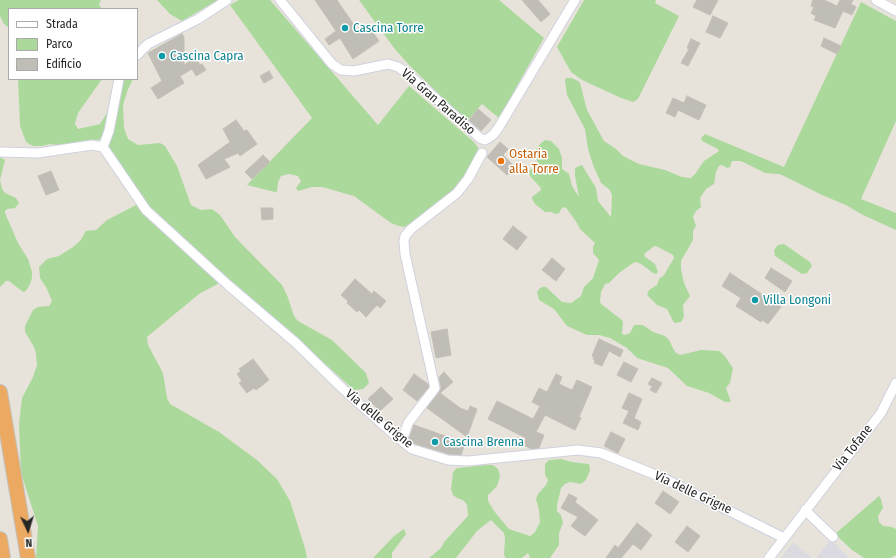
<!DOCTYPE html>
<html>
<head>
<meta charset="utf-8">
<style>
  body { margin:0 }
  #map { position:relative; width:896px; height:558px; overflow:hidden; background:#e8e3da; font-family:"Fira Sans Condensed",sans-serif }
  canvas { display:block }
  .legend { position:absolute; left:8px; top:8px; width:130px; height:72px; box-sizing:border-box; background:#fff; border:1px solid #a9a9a9; margin:0; padding:5px 7px; list-style:none; font-size:12px; color:#272727 }
  .legend li { display:flex; align-items:center; gap:8px; height:20px }
  .legend b { width:20px; border:1px solid #a9a9a9 }
  .north { position:absolute; left:8px; top:510px; width:40px; height:40px; -webkit-text-stroke:3px #fff; paint-order:stroke; rotate:176deg; font-size:11px; font-weight:700; line-height:16px; text-align:center; color:#272727 }
  .north::after { content:''; display:block; margin:auto; width:14px; height:18px; background:#272727; clip-path:polygon(50% 0,100% 100%,50% 72%,0 100%) }
</style>
</head>
<body>
<div id="map">
<canvas width="896" height="558"></canvas>
<ul class="legend">
<li><b style="height:5px;background:#fff"></b>Strada</li>
<li><b style="height:11px;background:#abd99c"></b>Parco</li>
<li><b style="height:11px;background:#c0bdb6"></b>Edificio</li>
</ul>
<div class="north">N</div>
</div>
<script>
const ctx = document.querySelector('canvas').getContext('2d');
ctx.lineJoin = 'round';
function fill(path, color) {
  ctx.fillStyle = color;
  ctx.fill(path, 'evenodd');
}
function toPath(rows) {
  const path = new Path2D();
  for (const r of rows) {
    path.moveTo(r[0], r[1]);
    for (let i = 2; i < r.length; i += 2) path.lineTo(r[i], r[i + 1]);
  }
  return path;
}
function trace(path, color, width, dash) {
  ctx.strokeStyle = color;
  ctx.lineWidth = width;
  ctx.lineCap = dash ? 'butt' : 'round';
  ctx.setLineDash(dash || []);
  ctx.stroke(path);
}
function write(font, color, halo, rows, align = 'center') {
  ctx.font = font + ' "Fira Sans Condensed",sans-serif';
  ctx.lineWidth = 3;
  ctx.setLineDash([]);
  ctx.textBaseline = 'middle';
  ctx.strokeStyle = halo;
  ctx.fillStyle = color;
  for (const [text, x, y, turn = 0] of rows) {
    ctx.save();
    ctx.translate(x, y);
    ctx.rotate((+turn || 0) * Math.PI / 180);
    ctx.textAlign = isNaN(turn) ? turn : align;
    if (halo) ctx.strokeText(text, 0, 0);
    ctx.fillText(text, 0, 0);
    ctx.restore();
  }
}
fill(toPath([
  [831,539,849,558,816,558],
  [793,542,812,558,781,558]
]), '#dcdae1');
fill(toPath([
  [0,0,101,0,99,5,102,9,9,9,9,28,4,24,0,16],
  [157,0,218,0,182,21,170,14],
  [239,0,270,0,378,125,409,86,474,142,477,146,480,153,456,192,412,224,404,227,399,226,391,223,354,196,322,187,312,187,298,191,296,188,301,181,298,176,289,174,281,176,278,182,277,192,275,192,247,185,312,118,230,5],
  [359,0,499,0,544,38,499,118,482,104,467,121,409,65,394,48],
  [584,0,656,0,655,3,679,16,638,99,633,102,621,98,582,80,571,72,557,47],
  [861,2,896,21,896,121,861,199,896,213,896,230,861,214,846,205,822,195,784,176,779,174,765,173,741,161,732,161,730,167,727,168,722,165,719,166,716,172,714,184,706,189,700,198,701,207,696,211,693,217,696,226,693,231,693,240,681,261,681,269,684,283,690,296,683,305,684,317,681,322,675,323,673,321,667,309,657,305,647,295,649,290,657,285,659,279,664,275,674,258,673,255,658,247,654,246,652,248,645,253,644,256,655,264,658,272,656,274,653,273,641,264,636,262,633,263,619,273,609,283,605,284,601,292,600,301,601,304,622,320,623,322,622,334,625,335,630,333,634,325,643,325,653,332,665,336,669,340,675,352,680,355,701,350,719,351,724,355,733,368,730,383,726,388,731,402,725,402,709,393,687,386,668,368,637,358,627,348,610,338,599,335,587,335,567,326,554,309,539,300,537,292,540,288,543,287,546,287,562,302,571,303,581,296,584,287,593,278,599,260,593,253,593,247,595,243,580,229,577,223,567,209,564,207,562,208,559,213,556,214,551,212,545,212,535,204,532,199,532,197,541,190,540,187,530,176,529,171,538,164,534,153,535,150,541,143,545,140,551,141,559,149,562,158,562,169,569,174,572,186,579,197,575,176,575,168,582,165,596,188,598,201,611,217,612,196,610,190,601,183,593,165,588,149,585,129,567,95,565,81,566,78,572,78,578,81,580,83,587,110,604,141,616,149,623,156,639,164,665,170,682,177,691,178,695,174,704,161,719,151,718,149,702,141,701,138,705,134,784,167],
  [18,79,102,79,78,113,75,124,78,129,100,124,107,113,110,101,122,87,124,79,133,79,128,89,123,105,124,128,128,139,138,145,160,143,165,146,177,166,191,205,201,210,212,209,220,215,235,237,282,285,287,295,294,316,298,321,332,340,366,373,369,383,363,389,354,390,293,335,223,281,199,294,147,337,148,345,163,373,167,398,170,404,219,432,257,460,277,479,290,501,305,548,307,558,36,558,38,526,21,473,19,424,22,398,33,377,37,365,36,353,34,347,25,332,25,326,33,310,38,307,49,306,52,301,47,289,40,278,39,267,47,259,59,256,73,247,80,241,86,231,96,230,107,220,140,203,102,139,63,146,50,144,42,146,33,146,26,142,20,126],
  [0,157,5,160,0,180,2,189,5,193,16,198,19,203,15,208,7,209,5,211,5,213,18,243,28,259,32,272,32,278,30,284,26,291,23,292,9,281,6,281,0,287],
  [784,244,810,262,812,266,807,273,802,274,775,256,774,250,778,245],
  [561,459,572,462,589,464,590,470,586,480,581,484,570,482,565,484,561,488,557,505,557,511,561,515,563,523,559,533,559,545,550,558,530,558,528,553,522,558,506,558,504,555,505,538,504,533,491,520,477,531,456,558,429,558,441,548,444,542,468,516,467,505,463,500,457,498,453,495,451,489,453,472,457,468,487,465,493,465,498,469,500,475,499,480,497,486,488,495,488,501,494,511,509,529,530,536,535,532,540,522,539,510,536,499,538,494,546,485,548,480,545,475,545,464,549,460],
  [879,496,881,499,883,508,878,516,879,522,883,526,892,527,896,529,896,555,891,558,864,558,852,550,835,534],
  [404,529,406,534,392,553,392,558,373,558,394,536]
]), '#abd99c');
const building = toPath([
  [315,0,337,0,358,31,368,25,379,41,353,59,340,38,329,45,325,39,336,31,315,0],
  [522,0,538,0,550,14,541,22,522,0],
  [697,0,718,0,710,15,693,7,697,0],
  [813,0,824,0,837,6,840,0,853,0,851,4,856,7,852,15,843,11,835,28,814,20,816,16,811,13,814,7,811,6,813,0],
  [713,16,728,23,720,38,706,32,713,16],
  [182,34,184,37,184,65,196,58,200,65,202,64,206,70,196,76,192,69,180,76,184,83,158,99,151,88,162,81,148,53,182,34],
  [824,38,841,46,837,54,821,46,824,38],
  [691,39,700,43,688,66,681,63,689,49,687,48,691,39],
  [269,71,273,78,264,83,260,76,269,71],
  [687,96,706,105,699,120,678,110,675,117,666,113,673,98,684,103,687,96],
  [478,109,491,120,481,131,469,120,478,109],
  [236,120,244,131,247,130,257,144,240,156,238,153,224,159,230,167,206,179,198,165,230,142,223,129,236,120],
  [500,142,508,149,503,155,514,166,507,175,487,157,500,142],
  [263,155,270,162,252,179,245,172,263,155],
  [51,171,59,190,46,195,38,176,51,171],
  [261,208,273,208,273,219,262,220,261,208],
  [513,226,527,237,517,250,503,239,513,226],
  [552,258,565,269,556,281,542,270,552,258],
  [771,268,792,281,785,292,765,278,771,268],
  [730,273,781,307,768,324,762,320,761,322,736,306,741,298,722,286,730,273],
  [355,279,372,294,374,291,386,301,380,308,377,305,366,317,359,310,357,312,347,303,348,301,341,295,355,279],
  [447,329,451,355,436,358,431,332,447,329],
  [599,339,623,350,620,357,609,351,602,366,594,363,595,360,593,359,594,357,592,356,599,339],
  [253,359,269,380,256,390,254,388,247,393,239,383,242,381,237,374,241,371,239,369,253,359],
  [624,362,638,369,631,382,617,375,624,362],
  [444,372,453,382,440,393,460,408,468,411,470,406,477,409,467,437,427,408,440,391,441,387,439,377,444,372],
  [414,374,428,384,429,387,417,401,403,390,414,374],
  [556,374,562,377,559,384,572,390,577,380,592,387,579,417,581,418,575,430,545,415,536,432,544,435,539,448,532,449,523,445,526,438,488,419,497,401,533,419,540,406,532,402,539,388,547,392,556,374],
  [652,378,662,383,656,393,650,390,652,386,648,384,652,378],
  [381,387,393,399,380,411,368,399,381,387],
  [629,393,642,399,634,418,641,422,638,430,623,423,629,411,622,408,629,393],
  [414,425,465,443,461,455,449,454,415,444,409,439,414,425],
  [611,432,625,439,618,453,604,446,611,432],
  [663,491,679,502,670,514,655,503,663,491],
  [569,494,577,498,575,502,598,520,585,536,571,526,578,517,561,508,569,494],
  [637,523,652,535,641,550,633,544,621,558,606,558,615,545,618,548,637,523],
  [687,526,700,536,688,552,675,542,687,526]
]);
fill(building, '#c0bdb6');
trace(building, '#c3bfb4', 1);
const minor = toPath([
  [280,0,332,64,341,70,354,71,388,64,398,67,407,73,480,138,485,140,493,135,499,127,575,0],
  [876,0,896,11],
  [137,55,148,44,198,19,227,0],
  [103,147,146,210,228,285,296,343,343,389,391,432,412,449,448,460,468,461,578,450,601,453,661,477,784,538],
  [103,147,109,131,119,79],
  [0,152,38,153,92,145,103,147],
  [402,441,408,423,435,388,405,254,404,241,405,236,411,229,457,193,468,179,482,153],
  [805,510,833,537],
  [769,558,881,413,896,383]
]);
const highway = toPath([
  [0,392,28,558],
  [0,539,3,558]
]);
trace(minor, '#cfd1de', 11);
trace(highway, '#c3c3c3', 16);
trace(minor, '#fff', 9);
trace(highway, '#eba962', 14);
for (const [x, y, r, color] of [
  [345,28,4,"#0f9aa8"],
  [162,56,4,"#0f9aa8"],
  [501,161,4,"#e8710a"],
  [755,300,4,"#0f9aa8"],
  [435,442,4,"#0f9aa8"]
]) {
  const dot = new Path2D();
  dot.arc(x, y, r, 0, 2 * Math.PI);
  ctx.fillStyle = color;
  ctx.fill(dot);
  trace(dot, '#fff', 1.5);
}
write('13px', '#0d838f', '#fff', [
  ["Cascina Torre",353,28],
  ["Cascina Capra",170,56],
  ["Villa Longoni",763,300],
  ["Cascina Brenna",443,442]
], 'left');
write('13px', '#272727', '#fff', [
  ["Via Gran Paradiso",438,102,41],
  ["Via delle Grigne",379,419,40],
  ["Via Tofane",853,448,-52],
  ["Via delle Grigne",693,493,25]
]);
write('13px', '#c56008', '#fff', [
  ["Ostaria",509,154],
  ["alla Torre",509,169]
], 'left');
</script>
</body>
</html>
